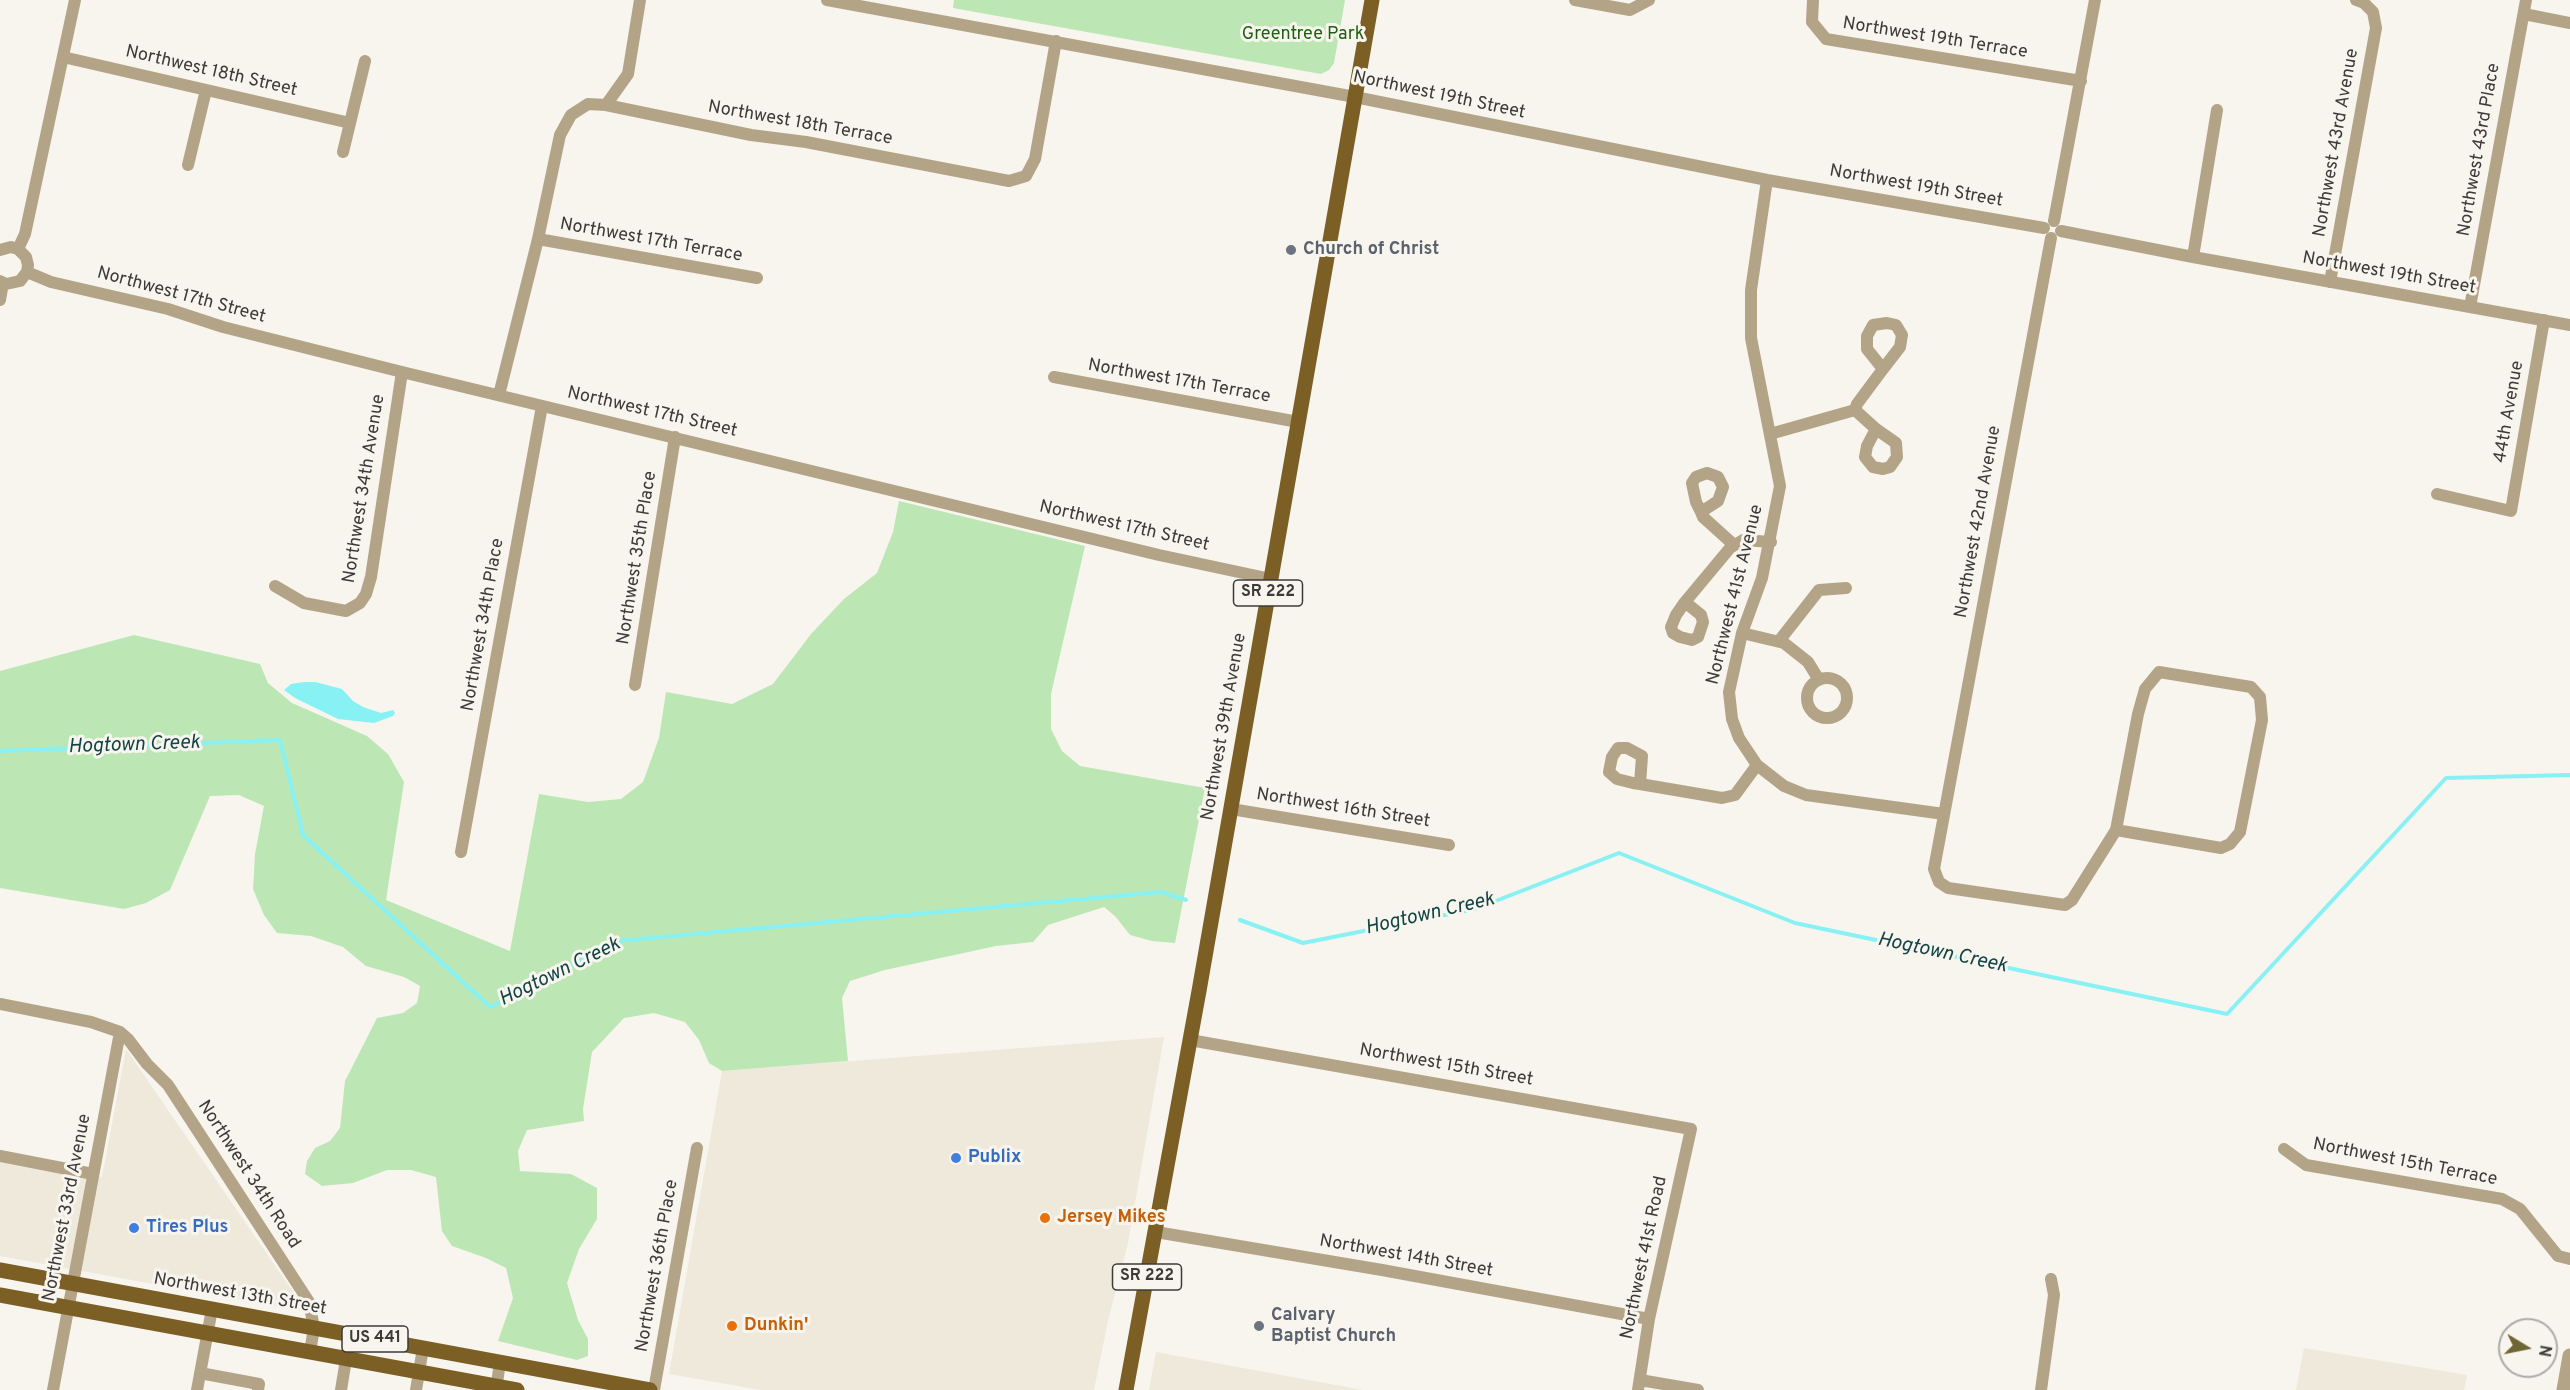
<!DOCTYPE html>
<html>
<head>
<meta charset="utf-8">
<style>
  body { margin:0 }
  #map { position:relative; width:2570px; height:1390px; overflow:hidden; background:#f7f5ee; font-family:Overpass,sans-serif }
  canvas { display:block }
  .north { position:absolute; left:2498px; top:1318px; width:60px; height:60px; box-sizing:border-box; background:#f7f5ee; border:2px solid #acaba6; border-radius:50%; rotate:100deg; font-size:16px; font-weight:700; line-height:24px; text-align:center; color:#3c3b39 }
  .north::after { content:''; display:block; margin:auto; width:21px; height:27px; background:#6e6633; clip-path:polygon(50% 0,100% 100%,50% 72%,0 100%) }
</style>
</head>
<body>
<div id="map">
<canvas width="2570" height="1390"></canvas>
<div class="north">N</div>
</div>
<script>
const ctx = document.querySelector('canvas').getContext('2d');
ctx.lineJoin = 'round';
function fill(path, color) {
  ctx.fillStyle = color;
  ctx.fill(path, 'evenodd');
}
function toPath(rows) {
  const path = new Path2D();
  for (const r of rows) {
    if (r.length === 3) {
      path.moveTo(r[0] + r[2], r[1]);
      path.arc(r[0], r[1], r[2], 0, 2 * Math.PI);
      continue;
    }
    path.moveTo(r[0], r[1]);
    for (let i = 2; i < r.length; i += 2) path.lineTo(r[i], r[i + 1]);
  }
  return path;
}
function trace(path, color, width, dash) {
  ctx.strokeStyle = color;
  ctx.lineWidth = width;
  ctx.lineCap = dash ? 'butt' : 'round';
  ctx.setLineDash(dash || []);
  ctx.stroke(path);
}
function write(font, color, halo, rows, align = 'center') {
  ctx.font = font + ' Overpass,sans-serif';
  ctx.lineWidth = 6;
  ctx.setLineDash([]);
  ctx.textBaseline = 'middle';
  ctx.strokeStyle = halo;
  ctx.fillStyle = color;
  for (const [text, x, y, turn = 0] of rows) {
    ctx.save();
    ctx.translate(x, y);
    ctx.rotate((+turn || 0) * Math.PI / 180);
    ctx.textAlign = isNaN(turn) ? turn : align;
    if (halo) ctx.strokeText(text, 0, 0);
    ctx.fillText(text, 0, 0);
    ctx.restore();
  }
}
fill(toPath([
  [1164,1037,1128,1243,1108,1321,1094,1390,761,1390,669,1374,722,1071],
  [126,1049,307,1312,0,1256,0,1157,102,1177],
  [2304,1348,2467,1375,2464,1390,2296,1390],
  [1156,1352,1363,1390,1149,1390]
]), '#efe9dc');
fill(toPath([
  [954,0,1345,0,1334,63,1329,70,1321,74,953,8],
  [899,501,1085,546,1051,694,1051,729,1062,751,1080,766,1205,788,1175,943,1152,941,1130,935,1115,916,1104,907,1048,925,1033,942,996,946,885,970,850,981,842,998,848,1061,722,1071,709,1063,699,1040,685,1022,654,1013,624,1018,592,1052,583,1109,584,1121,527,1130,518,1151,520,1171,571,1174,597,1188,597,1219,579,1249,567,1283,578,1320,588,1339,588,1356,577,1360,498,1341,513,1298,506,1268,486,1258,452,1246,442,1231,436,1177,411,1170,387,1170,353,1183,322,1186,305,1174,307,1161,315,1148,330,1141,340,1128,345,1081,377,1018,403,1013,417,1003,420,986,404,977,366,966,343,947,311,936,277,933,264,915,253,889,255,854,264,806,239,795,210,796,170,890,146,903,124,909,0,888,0,671,134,635,260,664,268,683,292,703,367,736,388,754,404,782,386,900,510,951,539,794,588,802,621,799,643,782,659,738,666,692,732,704,773,684,811,634,844,599,877,573,893,532]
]), '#bce7b4');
fill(toPath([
  [304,682,315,682,342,689,353,701,363,707,381,713,393,710,395,713,393,716,374,723,338,719,295,698,284,690,291,684]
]), '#88f1f4');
trace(toPath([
  [0,751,280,740,303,835,490,1007,617,941,1161,892,1186,900],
  [1240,920,1303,943,1475,909,1619,853,1795,923,2227,1014,2446,778,2570,775]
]), '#88f1f4', 4);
trace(toPath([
  [827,0,1355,97,1767,180,2044,228],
  [1575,0,1630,10,1649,0],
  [1813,0,1812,22,1826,39,2081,81],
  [2524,14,2570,23],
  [63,57,350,123],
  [606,105,628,74,640,0],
  [343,152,365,61],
  [188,165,206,90],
  [1767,180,1751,290,1751,338,1780,486,1762,578,1742,633,1729,692,1732,719,1739,738,1757,765,1784,786,1806,795,1944,814],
  [2054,221,2095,0],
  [2061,231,2193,257,2570,325],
  [2051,238,1934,869,1939,882,1948,888,2065,905,2072,900,2116,830,2138,714,2145,689,2159,672,2251,687,2260,697,2262,720,2240,832,2230,844,2221,848,2116,830],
  [538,239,757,278],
  [18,249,25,234,75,0],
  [0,250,11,247,18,249,26,257,28,265,27,272,20,281,6,284,0,281],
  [2193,257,2217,110],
  [27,272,51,282,168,309,223,327,402,372,1159,555,1271,579],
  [2330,282,2376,28,2373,12,2364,3,2356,0],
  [0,300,3,283],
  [2470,307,2526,0],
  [1054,377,1298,422],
  [499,395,538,239,560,135,571,115,588,104,606,105,751,135,806,142,1009,181,1026,176,1035,159,1056,41],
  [1876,429,1896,443,1897,457,1890,467,1883,469,1873,467,1865,457,1867,446,1876,429,1855,410,1857,404,1883,369,1867,349,1867,336,1873,325,1887,323,1896,325,1902,335,1900,347,1883,369],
  [1770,434,1855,410],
  [2437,494,2511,511,2544,320],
  [1701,512,1718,501,1723,487,1718,477,1707,473,1696,477,1692,483,1696,502,1701,512,1703,517,1734,545],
  [275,586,304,603,346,611,360,603,366,594,371,577,402,372],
  [1685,602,1701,615,1703,622,1698,637,1692,640,1680,637,1673,633,1671,627,1676,615,1685,602,1730,548,1743,540,1771,542],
  [1742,633,1784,643,1808,662,1819,680],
  [1779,641,1819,590,1846,588],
  [1827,698,20],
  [635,685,675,437],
  [1640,784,1642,756,1627,748,1618,748,1612,757,1609,772,1617,779,1633,783,1640,784,1722,798,1735,795,1757,765],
  [1231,809,1449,845],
  [461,852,542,406],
  [0,1004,91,1022,120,1032,128,1039,147,1064,168,1085,309,1302,314,1328,310,1352],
  [1190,1040,1691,1129,1649,1319,1638,1390],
  [2284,1149,2306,1165,2502,1199,2520,1209,2558,1256,2570,1259],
  [0,1156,93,1174],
  [1156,1232,1382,1270,1649,1319],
  [200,1373,259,1384,258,1390],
  [1640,1380,1698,1390],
  [53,1390,120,1032],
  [197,1390,212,1309],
  [341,1390,350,1335],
  [416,1390,423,1348],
  [496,1390,500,1362],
  [654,1390,697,1148],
  [2041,1390,2054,1295,2051,1279]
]), '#b3a487', 12);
trace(toPath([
  [2564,1390,2570,1356]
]), '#b3a487', 15);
trace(toPath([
  [0,1270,650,1390],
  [0,1295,517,1390],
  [1126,1390,1199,991,1372,0]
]), '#7b5f25', 15);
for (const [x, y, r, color] of [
  [1291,250,6,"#6b7280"],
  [956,1158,6,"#3f7fe0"],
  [1045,1218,6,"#e8710a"],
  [134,1228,6,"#3f7fe0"],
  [732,1326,6,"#e8710a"],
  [1259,1326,6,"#6b7280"]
]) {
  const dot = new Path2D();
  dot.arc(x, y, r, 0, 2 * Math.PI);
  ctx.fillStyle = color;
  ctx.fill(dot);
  trace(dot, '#f7f5ee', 2);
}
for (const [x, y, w] of [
  [1268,593,69],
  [1147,1277,69],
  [375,1339,66]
]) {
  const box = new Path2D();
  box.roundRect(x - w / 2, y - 13, w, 26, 4.5);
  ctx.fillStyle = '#f7f5ee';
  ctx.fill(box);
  trace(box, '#3c3b39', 1.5);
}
write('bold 16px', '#3c3b39', null, [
  ["SR 222",1268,593],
  ["SR 222",1147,1277],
  ["US 441",375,1339]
]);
write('18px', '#1f6113', '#f7f5ee', [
  ["Greentree Park",1303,35]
]);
write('18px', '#3c3b39', '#f7f5ee', [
  ["Northwest 19th Terrace",1935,39,9],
  ["Northwest 18th Street",211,72,13],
  ["Northwest 19th Street",1439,96,12],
  ["Northwest 18th Terrace",800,124,10],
  ["Northwest 43rd Avenue",2337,143,-80],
  ["Northwest 43rd Place",2480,150,-80],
  ["Northwest 19th Street",1916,187,10],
  ["Northwest 17th Terrace",651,241,10],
  ["Northwest 19th Street",2389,274,10],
  ["Northwest 17th Street",181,296,15],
  ["Northwest 17th Terrace",1179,382,10],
  ["44th Avenue",2510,412,-80],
  ["Northwest 17th Street",652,413,13],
  ["Northwest 34th Avenue",365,489,-81],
  ["Northwest 42nd Avenue",1979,522,-80],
  ["Northwest 17th Street",1124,527,13],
  ["Northwest 35th Place",638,558,-81],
  ["Northwest 41st Avenue",1736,595,-76],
  ["Northwest 34th Place",484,625,-80],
  ["Northwest 39th Avenue",1225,727,-80],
  ["Northwest 16th Street",1343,809,9],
  ["Northwest 15th Street",1446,1066,10],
  ["Northwest 15th Terrace",2405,1163,11],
  ["Northwest 34th Road",248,1175,57],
  ["Northwest 33rd Avenue",68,1208,-79],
  ["Northwest 14th Street",1406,1257,10],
  ["Northwest 41st Road",1645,1258,-78],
  ["Northwest 36th Place",658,1266,-80],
  ["Northwest 13th Street",240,1295,10]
]);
write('bold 18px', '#5b616d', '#f7f5ee', [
  ["Church of Christ",1303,250],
  ["Calvary",1271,1316],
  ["Baptist Church",1271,1337]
], 'left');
write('bold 18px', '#366cbe', '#f7f5ee', [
  ["Publix",968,1158],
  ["Tires Plus",146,1228]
], 'left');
write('bold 18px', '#c56008', '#f7f5ee', [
  ["Jersey Mikes",1057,1218],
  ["Dunkin'",744,1326]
], 'left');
write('italic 20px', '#134445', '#f7f5ee', [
  ["Hogtown Creek",134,746,-2],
  ["Hogtown Creek",1430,915,-13],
  ["Hogtown Creek",1942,954,12],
  ["Hogtown Creek",560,973,-26]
]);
</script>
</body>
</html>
